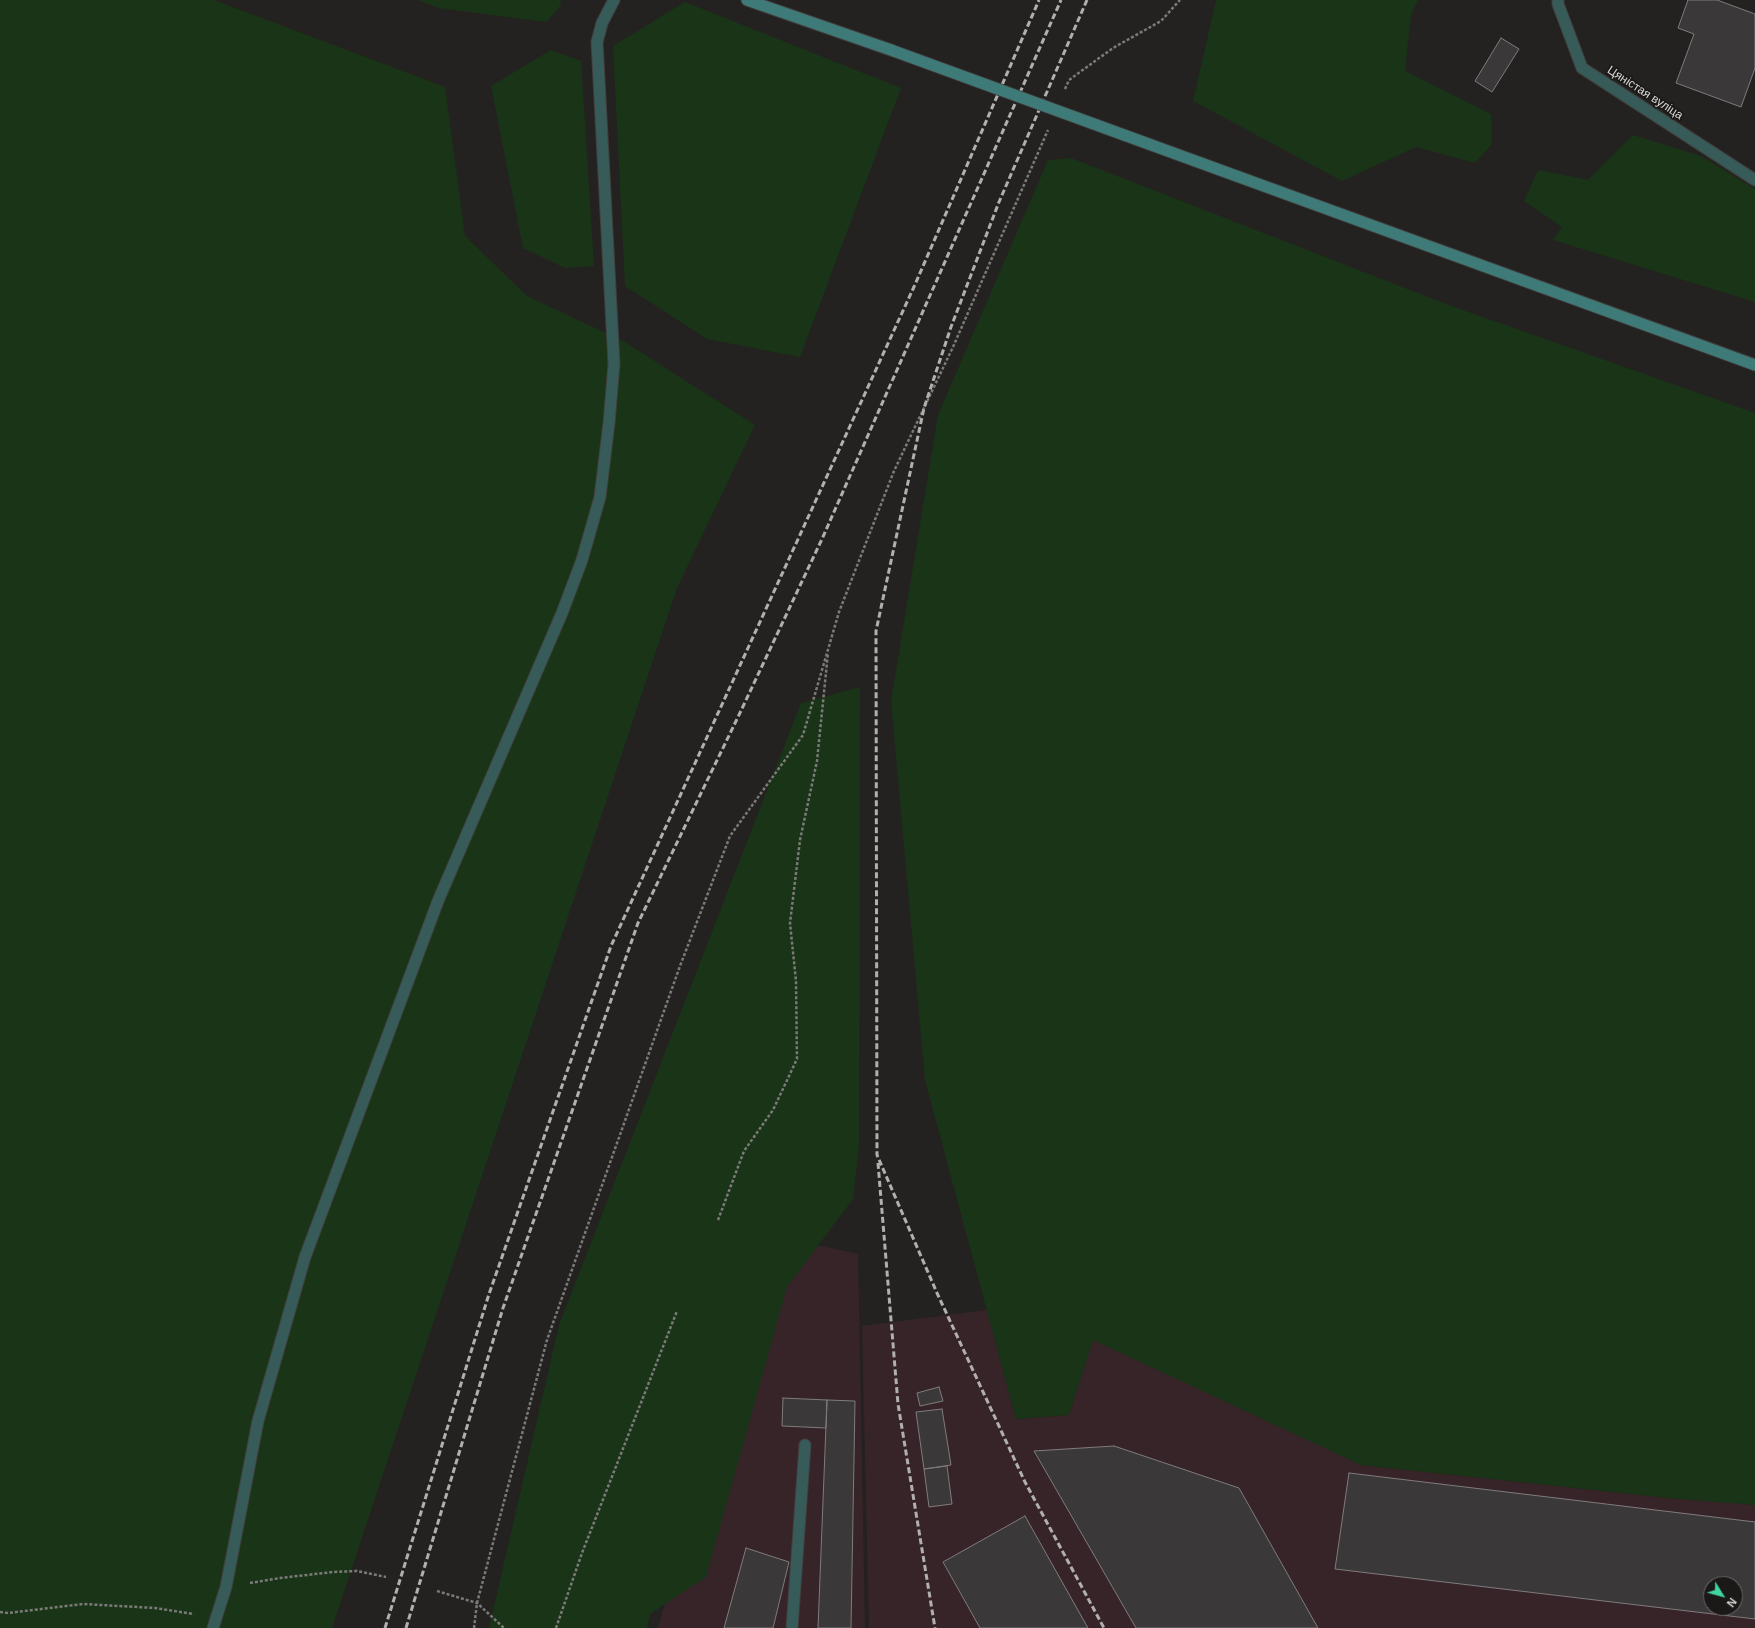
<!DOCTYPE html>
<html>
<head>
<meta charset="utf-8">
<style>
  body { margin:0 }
  #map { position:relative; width:1755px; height:1628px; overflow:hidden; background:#242220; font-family:Helvetica,sans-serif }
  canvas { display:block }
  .north { position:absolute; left:1703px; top:1576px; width:40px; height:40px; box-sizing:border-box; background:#1b1917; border:1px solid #676664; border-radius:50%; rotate:127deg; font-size:11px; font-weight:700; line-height:16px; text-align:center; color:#dad9d7 }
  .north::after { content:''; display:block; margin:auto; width:14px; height:18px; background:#3fd4a2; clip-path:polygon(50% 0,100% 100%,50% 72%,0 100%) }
</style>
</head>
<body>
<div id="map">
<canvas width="1755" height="1628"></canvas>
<div class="north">N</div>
</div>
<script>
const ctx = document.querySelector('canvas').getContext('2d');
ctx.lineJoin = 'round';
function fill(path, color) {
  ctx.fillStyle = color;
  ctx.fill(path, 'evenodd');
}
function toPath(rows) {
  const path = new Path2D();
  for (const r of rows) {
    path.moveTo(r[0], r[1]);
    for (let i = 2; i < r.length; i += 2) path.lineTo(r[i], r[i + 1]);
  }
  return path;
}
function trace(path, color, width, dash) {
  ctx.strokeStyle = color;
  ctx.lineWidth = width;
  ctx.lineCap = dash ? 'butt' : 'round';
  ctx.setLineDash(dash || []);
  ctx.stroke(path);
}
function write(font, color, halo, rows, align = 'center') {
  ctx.font = font + ' Helvetica,sans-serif';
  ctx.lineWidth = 3.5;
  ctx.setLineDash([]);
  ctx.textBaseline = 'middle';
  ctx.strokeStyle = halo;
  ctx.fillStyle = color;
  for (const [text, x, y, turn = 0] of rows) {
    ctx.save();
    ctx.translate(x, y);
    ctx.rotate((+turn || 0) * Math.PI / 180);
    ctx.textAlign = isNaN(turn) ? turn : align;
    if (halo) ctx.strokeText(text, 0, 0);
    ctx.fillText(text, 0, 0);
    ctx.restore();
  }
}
fill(toPath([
  [771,1235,858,1254,865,1628,658,1628],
  [987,1310,1016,1419,1069,1415,1093,1339,1361,1465,1669,1498,1755,1505,1755,1628,869,1628,862,1326],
  [1711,1584,1735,1584,1735,1608,1711,1608]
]), '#372428');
fill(toPath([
  [0,0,214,0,445,87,465,236,527,296,625,342,755,425,677,588,332,1628,0,1628],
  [418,0,561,0,560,6,547,22,438,8],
  [1216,0,1418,0,1411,15,1405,71,1491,114,1492,144,1475,163,1416,147,1342,181,1193,101],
  [685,2,901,88,800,357,707,339,625,286,613,46],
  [551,50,581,61,594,266,565,268,523,248,491,86],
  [1633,135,1701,156,1755,189,1755,302,1553,240,1562,227,1524,201,1538,170,1588,180],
  [1071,158,1446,304,1755,413,1755,1505,1669,1498,1361,1465,1093,1340,1069,1415,1016,1419,925,1080,891,701,938,415,1048,160],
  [860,687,859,1146,853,1199,787,1287,706,1577,650,1614,647,1628,489,1628,559,1325,801,703]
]), '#193416');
const building = toPath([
  [1688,0,1717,0,1755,14,1755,68,1741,107,1676,83,1694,34,1678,28,1688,0],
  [1501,38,1519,49,1492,92,1475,81,1501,38],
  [939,1387,943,1401,920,1406,917,1393,939,1387],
  [783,1398,827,1400,826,1428,782,1426,783,1398],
  [827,1400,855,1401,851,1628,818,1628,827,1400],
  [942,1409,951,1465,924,1469,916,1412,942,1409],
  [1114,1446,1239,1488,1318,1628,1136,1628,1034,1451,1114,1446],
  [947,1466,952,1504,929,1507,924,1469,947,1466],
  [1349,1473,1755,1522,1755,1619,1335,1569,1349,1473],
  [1711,1584,1735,1584,1735,1608,1711,1608,1711,1584],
  [1025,1516,1088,1628,980,1628,943,1562,1025,1516],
  [746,1548,789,1562,773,1628,724,1628,746,1548]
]);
fill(building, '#3b383a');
trace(building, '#7f7b7e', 1);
const service = toPath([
  [792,1628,805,1445]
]);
const minor = toPath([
  [1558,0,1558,4,1582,68,1755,180],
  [213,1628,226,1587,258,1421,305,1257,438,901,562,613,582,560,600,497,609,423,614,364,597,42,602,23,614,0]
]);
const secondary = toPath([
  [747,0,891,50],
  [1124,135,1755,365]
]);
trace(service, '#413f3d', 13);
trace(minor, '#413f3d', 13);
trace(secondary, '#413f3d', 13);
trace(toPath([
  [1065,89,1069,80,1113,48,1161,21,1180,0],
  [718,1220,744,1151,773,1110,797,1059,796,981,790,923,800,840,817,761,828,653],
  [250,1583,280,1578,333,1572,357,1571,386,1577],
  [437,1591,477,1603,504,1628],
  [0,1612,8,1613,83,1604,155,1608,194,1614],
  [474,1628,477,1603,547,1340,680,966,730,836,803,735,839,612,894,471,953,347,1048,130],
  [556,1628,582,1553,677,1311]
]), '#7b7a78', 2.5, [3, 2]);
trace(service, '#375b59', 11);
trace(minor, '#375b59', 11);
trace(secondary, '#3e7a77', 11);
trace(toPath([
  [1087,0,999,202,951,327,924,408,876,631,877,1155,937,1293,1025,1482,1104,1628],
  [878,1163,898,1404,935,1628],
  [385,1628,489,1294,611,946,913,289,1039,0],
  [406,1628,503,1308,638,923,738,717,822,539,1061,0]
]), '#b1b0ae', 3, [6, 3]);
const secondaryBridge = toPath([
  [891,50,1124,135]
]);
trace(secondaryBridge, '#413f3d', 13, []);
trace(secondaryBridge, '#3e7a77', 11);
write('12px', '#dad9d7', '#1b1917', [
  ["Цяністая вуліца",1645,93,33]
]);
</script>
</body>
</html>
